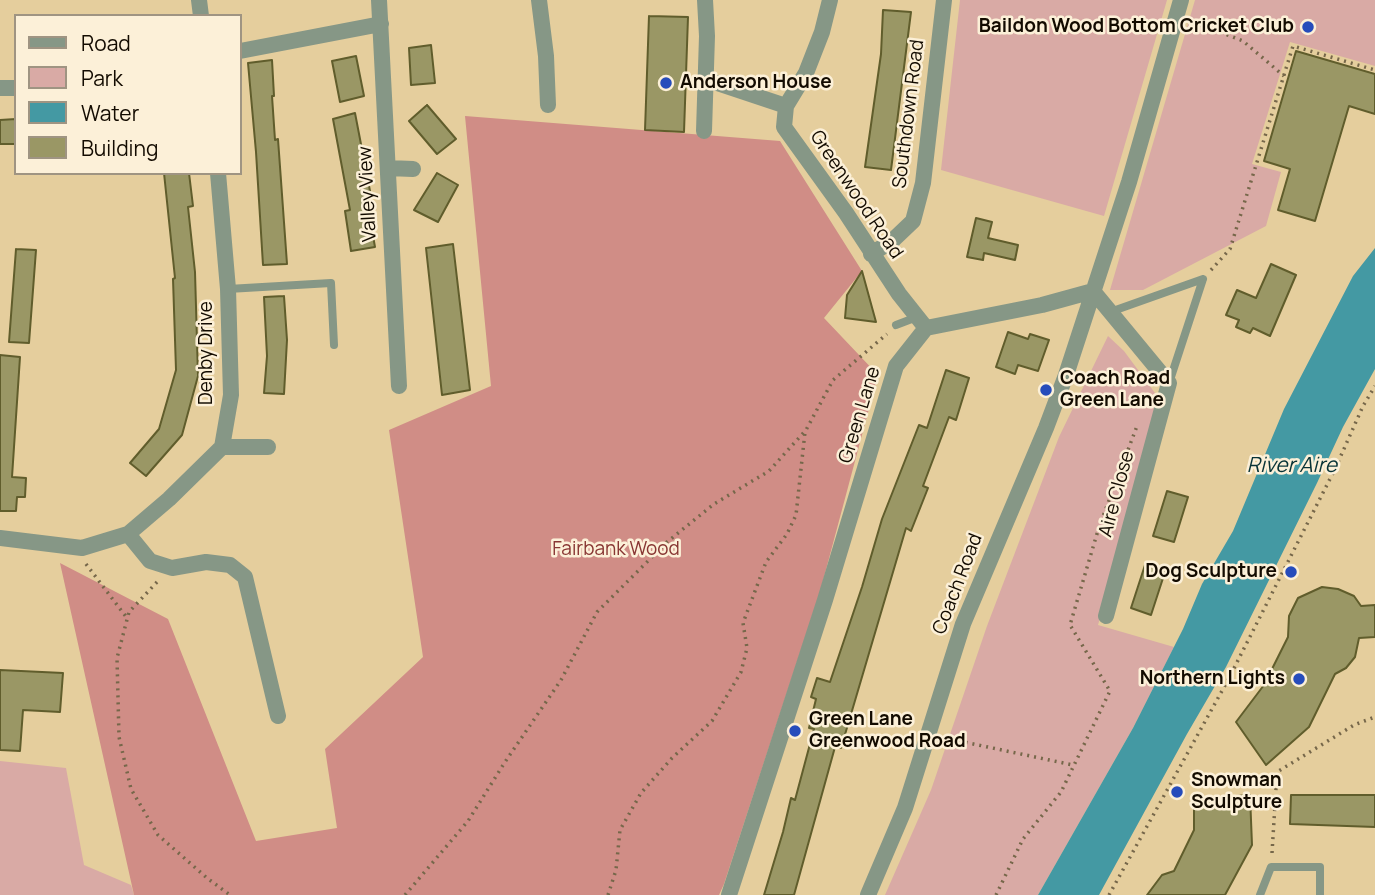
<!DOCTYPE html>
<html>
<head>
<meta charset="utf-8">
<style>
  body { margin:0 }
  #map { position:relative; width:1375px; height:895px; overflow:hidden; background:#e5ce9d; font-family:Manrope,sans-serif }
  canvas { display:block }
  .legend { position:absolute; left:14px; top:14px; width:228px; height:161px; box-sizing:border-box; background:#fcf0d8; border:2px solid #9f9482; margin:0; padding:9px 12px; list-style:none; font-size:21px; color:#130b00 }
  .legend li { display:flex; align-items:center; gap:14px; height:35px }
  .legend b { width:35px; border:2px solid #9f9482 }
</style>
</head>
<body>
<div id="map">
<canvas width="1375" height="895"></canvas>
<ul class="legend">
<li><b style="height:9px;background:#869786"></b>Road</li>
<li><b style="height:19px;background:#d9aaa5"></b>Park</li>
<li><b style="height:19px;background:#4499a3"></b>Water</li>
<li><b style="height:19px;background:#9a9765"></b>Building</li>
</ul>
</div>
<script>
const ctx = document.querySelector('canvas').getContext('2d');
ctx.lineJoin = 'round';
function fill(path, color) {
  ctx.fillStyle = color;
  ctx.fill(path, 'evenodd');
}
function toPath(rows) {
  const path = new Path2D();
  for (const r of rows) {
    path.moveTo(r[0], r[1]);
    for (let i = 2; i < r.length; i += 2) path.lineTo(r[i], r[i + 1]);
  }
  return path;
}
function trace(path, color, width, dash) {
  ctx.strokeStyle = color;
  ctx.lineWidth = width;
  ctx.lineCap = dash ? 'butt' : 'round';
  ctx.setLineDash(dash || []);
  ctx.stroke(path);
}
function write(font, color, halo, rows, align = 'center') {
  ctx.font = font + ' Manrope,sans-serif';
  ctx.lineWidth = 5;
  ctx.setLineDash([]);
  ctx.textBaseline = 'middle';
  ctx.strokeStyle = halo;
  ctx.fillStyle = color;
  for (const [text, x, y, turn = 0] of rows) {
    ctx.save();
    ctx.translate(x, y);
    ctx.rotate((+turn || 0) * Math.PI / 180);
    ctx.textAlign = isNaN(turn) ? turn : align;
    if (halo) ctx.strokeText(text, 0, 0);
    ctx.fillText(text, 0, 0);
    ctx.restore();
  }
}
fill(toPath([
  [960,0,1167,0,1104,216,941,170],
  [1195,0,1375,0,1375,66,1290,42,1252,164,1281,172,1266,226,1143,290,1110,290],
  [1108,336,1124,351,1155,393,1160,416,1098,625,1174,647,1133,728,1038,895,885,895,931,790,987,626,1059,437],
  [0,761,66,768,84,865,131,885,134,895,0,895]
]), '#d9aaa5');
fill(toPath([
  [465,116,780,141,862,271,824,318,878,375,820,592,724,884,719,895,134,895,60,563,168,619,256,841,337,828,325,749,423,657,389,430,491,386]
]), '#d08d86');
fill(toPath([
  [1375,248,1375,369,1343,427,1317,483,1226,667,1187,734,1099,895,1038,895,1133,728,1183,629,1202,584,1233,531,1284,409,1353,276]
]), '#4499a3');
const building = toPath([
  [883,10,911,12,891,170,865,167,881,54,883,10],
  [649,16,688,17,684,132,645,130,649,16],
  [431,45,435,83,411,85,409,48,431,45],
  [1296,51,1375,74,1375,114,1349,106,1315,221,1278,210,1290,169,1264,161,1296,51],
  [356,56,364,96,340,102,332,61,356,56],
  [272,60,274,96,272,96,275,140,278,139,287,264,263,265,256,152,248,63,272,60],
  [427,105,456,139,437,154,409,121,427,105],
  [355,113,370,191,365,192,375,247,351,251,345,211,350,210,333,119,355,113],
  [16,119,16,144,0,144,0,120,16,119],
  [164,173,189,173,193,206,188,207,195,272,198,376,182,435,146,476,130,463,159,429,176,370,173,279,175,278,164,173],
  [437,173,458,185,438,222,414,210,437,173],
  [976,218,992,222,988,238,1018,245,1015,260,984,253,983,260,967,257,976,218],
  [453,244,470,390,442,395,426,248,453,244],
  [16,249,36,250,29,343,9,342,16,249],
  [1271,264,1296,275,1270,336,1253,328,1250,333,1236,327,1239,320,1226,315,1237,290,1256,298,1271,264],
  [862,271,876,322,845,318,847,295,862,271],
  [284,296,287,340,284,394,264,393,267,356,264,297,284,296],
  [1008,332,1028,339,1030,334,1049,340,1038,371,1018,365,1015,374,996,367,1008,332],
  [0,355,20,357,12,477,26,478,25,497,17,497,16,511,0,511,0,355],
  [946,370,969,378,956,420,949,417,923,486,928,488,911,531,906,528,841,748,835,747,794,895,764,895,783,832,791,798,795,800,814,729,809,728,816,699,811,697,817,678,830,682,862,587,882,519,919,425,927,428,946,370],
  [1167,491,1188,497,1174,542,1153,536,1167,491],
  [1145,565,1165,572,1151,615,1131,608,1145,565],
  [1322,587,1338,589,1354,596,1361,606,1375,605,1375,637,1359,638,1355,657,1346,668,1335,674,1309,727,1266,765,1236,722,1264,685,1288,637,1289,616,1298,598,1322,587],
  [0,670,63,673,60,712,23,710,20,751,0,750,0,670],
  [1250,795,1252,845,1225,895,1147,895,1162,875,1174,871,1194,830,1194,799,1250,795],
  [1291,795,1375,795,1375,827,1290,824,1291,795]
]);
fill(building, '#9a9765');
trace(building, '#605d2c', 2);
trace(toPath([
  [1194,22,1243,41,1284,76],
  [1211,270,1230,249,1293,46,1375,70],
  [86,564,127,618],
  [157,582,129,612,117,658,119,737,131,789,158,835,207,878,230,895],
  [945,738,1073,765],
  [1272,853,1277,772,1354,725,1375,717],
  [405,895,468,821,505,762,561,680,597,612,667,542,714,504,769,471,806,430,833,380,887,334],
  [608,895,616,870,620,830,641,793,672,758,712,721,741,672,747,648,743,623,766,562,787,534,796,515,805,432],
  [996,895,1023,839,1061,792,1110,691,1070,625,1099,527,1137,426],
  [1109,895,1228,680,1335,469,1363,406,1375,386]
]), '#76674a', 3.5, [2, 5]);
trace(toPath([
  [228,289,331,283,334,345],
  [1110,312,1203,279],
  [896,325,917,317],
  [1169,383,1203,279],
  [1260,895,1271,867,1320,867,1320,895]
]), '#869786', 8);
trace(toPath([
  [199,0,201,16],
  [379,0,399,386],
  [539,0,546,56,548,105],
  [830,0,822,32,806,73,786,106,784,127,846,213,899,294,926,328],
  [240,51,381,24],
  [705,79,786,106],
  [0,88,16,88],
  [704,131,707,36,705,0],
  [388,168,413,169],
  [871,254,892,241,913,221,923,183,944,0],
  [1093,291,1169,383,1106,616],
  [222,447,268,447],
  [128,534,150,561,172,568,206,562,230,565,245,577,278,716],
  [0,538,82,548,128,534,169,499,222,447,231,395,228,289,218,173],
  [729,895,825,600,896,366,926,328,1042,305,1093,291],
  [868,895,905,808,963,624,1046,428,1066,375,1129,182,1181,0]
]), '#869786', 16);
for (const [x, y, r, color] of [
  [1308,27,7,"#264cbb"],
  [666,83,7,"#264cbb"],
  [1046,390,7,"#264cbb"],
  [1291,572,7,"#264cbb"],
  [1299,679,7,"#264cbb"],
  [795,731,7,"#264cbb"],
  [1177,792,7,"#264cbb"]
]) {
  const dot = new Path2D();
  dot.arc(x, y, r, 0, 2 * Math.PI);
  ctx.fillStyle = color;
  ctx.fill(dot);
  trace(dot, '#fcf0d8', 2.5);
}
write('bold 19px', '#130b00', '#fcf0d8', [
  ["Baildon Wood Bottom Cricket Club",1294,27,"right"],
  ["Anderson House",680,83],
  ["Coach Road",1060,379],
  ["Green Lane",1060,401],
  ["Dog Sculpture",1277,572,"right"],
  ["Northern Lights",1285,679,"right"],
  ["Green Lane",809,720],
  ["Greenwood Road",809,742],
  ["Snowman",1191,781],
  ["Sculpture",1191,803]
], 'left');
write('19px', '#130b00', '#fcf0d8', [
  ["Southdown Road",909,114,-83],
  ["Valley View",368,194,-93],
  ["Greenwood Road",856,195,56],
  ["Denby Drive",207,353,-90],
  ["Green Lane",860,415,-73],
  ["Aire Close",1117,494,-75],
  ["Coach Road",958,584,-69]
]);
write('19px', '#883633', '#fcf0d8', [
  ["Fairbank Wood",616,550]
]);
write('italic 21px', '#083337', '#fcf0d8', [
  ["River Aire",1292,466]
]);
</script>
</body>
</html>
